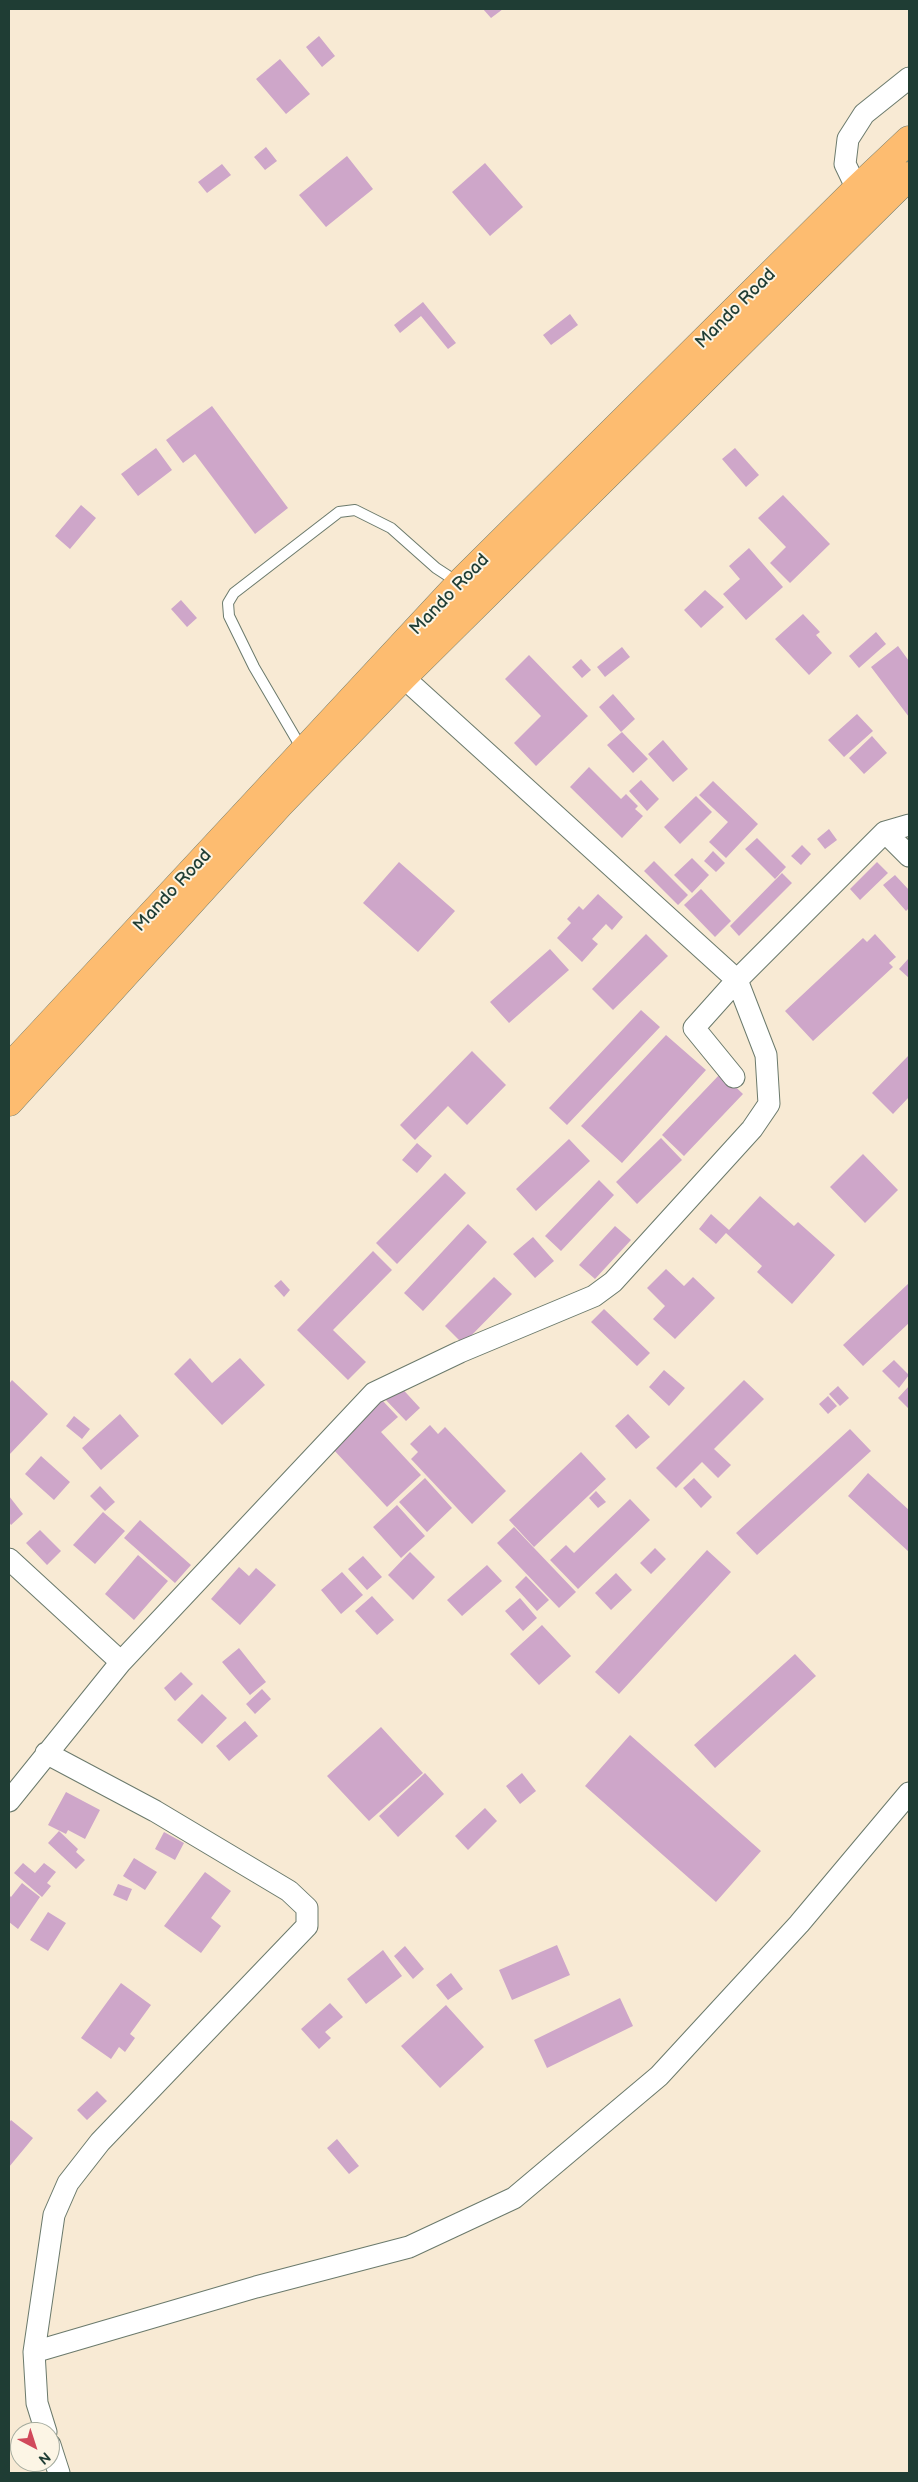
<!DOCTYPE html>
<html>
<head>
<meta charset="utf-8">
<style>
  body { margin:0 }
  #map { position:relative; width:918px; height:2482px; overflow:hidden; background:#f8ead4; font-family:"Balsamiq Sans",sans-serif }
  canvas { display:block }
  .frame { position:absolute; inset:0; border:10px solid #1f3d34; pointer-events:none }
  .north { position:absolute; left:10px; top:2422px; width:50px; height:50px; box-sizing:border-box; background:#fcf5e5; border:1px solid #a4ab9e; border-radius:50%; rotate:140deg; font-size:14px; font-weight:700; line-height:20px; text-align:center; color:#1f3d34 }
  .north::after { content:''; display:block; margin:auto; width:18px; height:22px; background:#d1495b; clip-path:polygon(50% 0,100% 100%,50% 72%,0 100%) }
</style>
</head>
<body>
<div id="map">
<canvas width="918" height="2482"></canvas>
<div class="frame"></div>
<div class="north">N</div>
</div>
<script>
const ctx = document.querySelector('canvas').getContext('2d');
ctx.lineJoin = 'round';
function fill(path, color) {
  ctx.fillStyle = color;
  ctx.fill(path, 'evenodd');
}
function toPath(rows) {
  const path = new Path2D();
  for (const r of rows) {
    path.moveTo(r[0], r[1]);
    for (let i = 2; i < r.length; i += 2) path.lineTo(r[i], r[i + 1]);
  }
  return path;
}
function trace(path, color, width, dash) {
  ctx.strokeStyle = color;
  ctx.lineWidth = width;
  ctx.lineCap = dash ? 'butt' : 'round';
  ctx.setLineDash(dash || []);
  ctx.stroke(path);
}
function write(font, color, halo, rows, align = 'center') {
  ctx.font = font + ' "Balsamiq Sans",sans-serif';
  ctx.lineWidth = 4;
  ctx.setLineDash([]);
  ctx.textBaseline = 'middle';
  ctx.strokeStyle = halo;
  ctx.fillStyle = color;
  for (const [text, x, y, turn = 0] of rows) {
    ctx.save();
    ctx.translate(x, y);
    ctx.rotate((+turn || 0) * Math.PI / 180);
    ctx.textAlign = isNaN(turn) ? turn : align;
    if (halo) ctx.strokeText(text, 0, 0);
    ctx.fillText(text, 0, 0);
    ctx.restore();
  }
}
fill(toPath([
  [483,9,503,9,491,18],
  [319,36,335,56,322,67,306,47],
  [280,59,310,94,286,114,256,79],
  [266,147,277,161,265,170,254,157],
  [347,156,373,189,326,227,299,195],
  [485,163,523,207,490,236,452,192],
  [222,164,231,175,207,193,198,182],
  [423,302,456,343,448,349,421,316,400,333,394,325],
  [570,314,578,325,551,345,543,335],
  [212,406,288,508,255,534,195,454,183,463,166,440],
  [156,448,172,470,138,496,121,474],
  [735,448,759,475,746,487,722,459],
  [783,495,830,544,790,583,770,563,786,547,758,518],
  [81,505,96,518,70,549,55,536],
  [749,548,783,587,746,620,723,594,740,579,729,566],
  [705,590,724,607,701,628,684,610],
  [181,600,197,618,187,627,171,609],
  [803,614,820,632,816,635,832,653,809,675,775,639],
  [876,632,886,644,859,668,849,656],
  [898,646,909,661,909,717,871,667],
  [622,647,630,657,605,677,597,667],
  [529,655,588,716,536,766,514,743,541,716,505,679],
  [581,659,591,670,582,678,572,667],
  [613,694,635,719,621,732,599,707],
  [857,714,873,731,844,757,828,740],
  [622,732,648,759,633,773,607,745],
  [872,736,887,753,864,774,849,758],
  [663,740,688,769,673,782,648,754],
  [589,767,621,799,626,794,638,806,635,809,643,816,622,838,570,787],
  [641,780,659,799,647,811,629,791],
  [713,781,758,824,726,858,709,842,728,822,699,795],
  [696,796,712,812,680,844,664,827],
  [829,829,837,840,825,849,817,839],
  [757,838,786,867,775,879,745,849],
  [802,845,811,854,801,865,791,856],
  [713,851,725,863,716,872,704,861],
  [692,858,709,875,692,893,674,875],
  [654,861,688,895,678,905,644,871],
  [399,862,455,911,418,952,363,903],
  [877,862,888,873,860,900,850,889],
  [782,873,792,883,739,936,730,926],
  [895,875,909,890,909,908,906,911,883,885],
  [701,889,731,921,715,937,684,905],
  [598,894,623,917,612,930,606,924,592,939,598,944,582,962,557,938,571,923,567,919,579,906,583,910],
  [646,934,668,956,613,1010,592,989],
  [875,934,896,957,889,963,893,967,813,1041,785,1011,863,938,867,942],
  [550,949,569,970,509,1023,490,1002],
  [909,958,909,978,899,969],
  [641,1010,660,1027,567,1125,549,1108],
  [666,1035,706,1070,622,1163,581,1126],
  [472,1051,506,1085,467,1125,448,1106,415,1140,400,1125],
  [909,1055,909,1097,893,1114,872,1093],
  [721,1073,743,1094,684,1156,662,1135],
  [661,1138,682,1160,637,1204,616,1182],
  [569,1139,590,1161,536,1211,516,1189],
  [417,1143,432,1156,417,1173,402,1160],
  [863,1154,898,1190,865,1223,830,1187],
  [445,1173,466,1193,397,1264,376,1243],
  [599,1180,614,1195,561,1251,545,1236],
  [760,1196,794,1226,798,1222,835,1255,792,1304,757,1272,762,1266,726,1233,716,1244,699,1229,711,1214,729,1230],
  [468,1224,487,1242,423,1311,404,1293],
  [615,1226,631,1240,595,1279,579,1265],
  [533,1237,554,1261,535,1278,513,1254],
  [373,1251,392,1270,333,1330,366,1362,348,1380,297,1330],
  [666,1269,684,1286,693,1277,715,1298,675,1339,653,1319,665,1306,647,1288],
  [494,1277,512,1294,463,1344,445,1326],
  [281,1280,290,1290,284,1297,274,1286],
  [909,1283,909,1323,863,1366,843,1345],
  [604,1309,650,1353,637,1366,591,1322],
  [190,1358,212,1383,240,1358,265,1385,222,1425,174,1374],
  [894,1360,909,1375,899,1388,882,1371],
  [664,1370,685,1388,669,1406,649,1387],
  [12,1380,48,1414,9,1455,9,1384],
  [744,1380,764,1399,714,1449,731,1465,718,1478,702,1462,676,1488,656,1468],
  [397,1383,420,1408,406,1421,383,1397],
  [838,1386,849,1398,840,1406,829,1394],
  [909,1386,909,1409,898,1398],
  [828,1396,837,1406,828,1414,819,1404],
  [382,1400,398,1417,381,1432,421,1475,387,1507,332,1448],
  [120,1414,139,1436,101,1470,82,1448],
  [628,1414,650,1437,636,1449,615,1426],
  [74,1416,90,1429,82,1439,66,1426],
  [430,1425,438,1434,445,1427,506,1491,472,1524,411,1459,418,1452,410,1444],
  [850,1429,871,1451,757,1555,736,1533],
  [581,1452,606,1479,534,1547,509,1520],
  [41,1456,70,1482,54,1500,25,1474],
  [868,1473,909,1510,909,1552,848,1496],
  [425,1478,452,1508,427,1532,399,1502],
  [694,1478,712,1497,701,1508,683,1488],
  [100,1486,115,1502,105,1511,90,1496],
  [596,1491,606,1502,598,1508,589,1498],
  [9,1496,23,1514,11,1525,9,1522],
  [630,1499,650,1520,578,1589,550,1560,566,1545,574,1553],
  [397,1505,425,1536,401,1558,373,1527],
  [103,1512,125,1531,95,1564,73,1545],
  [140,1520,191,1565,175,1583,124,1538],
  [514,1527,576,1592,559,1608,497,1543],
  [40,1530,61,1551,47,1565,26,1543],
  [655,1548,666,1559,651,1574,640,1563],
  [707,1550,731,1572,619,1694,595,1672],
  [410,1552,435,1577,413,1600,388,1575],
  [138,1555,168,1581,134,1620,105,1594],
  [363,1556,382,1577,367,1590,348,1569],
  [487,1565,502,1581,462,1616,447,1600],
  [239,1567,249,1576,256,1568,276,1585,240,1625,211,1599],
  [342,1572,363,1595,341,1614,321,1590],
  [616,1573,632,1590,611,1610,595,1593],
  [526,1576,549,1600,537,1611,515,1587],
  [372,1596,394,1620,377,1635,355,1611],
  [520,1598,537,1618,523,1631,505,1611],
  [542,1625,571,1656,539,1685,510,1654],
  [239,1648,266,1682,250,1695,222,1662],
  [795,1654,816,1676,715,1768,694,1745],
  [181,1672,193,1684,175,1701,164,1688],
  [262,1689,271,1699,255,1714,246,1704],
  [202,1694,227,1718,202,1744,177,1720],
  [245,1721,258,1736,229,1761,216,1746],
  [381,1727,423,1773,369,1821,327,1776],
  [630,1735,761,1851,716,1902,585,1786],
  [425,1773,444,1794,398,1837,379,1816],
  [522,1773,536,1791,520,1804,506,1786],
  [66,1792,100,1810,85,1839,68,1830,66,1834,48,1825],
  [485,1808,497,1821,468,1850,455,1836],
  [59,1831,78,1849,76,1852,85,1860,76,1869,48,1843],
  [164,1832,184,1843,175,1860,155,1849],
  [134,1858,157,1872,145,1890,123,1876],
  [23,1863,35,1873,44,1863,56,1872,47,1883,51,1886,42,1897,14,1873],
  [205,1872,231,1891,211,1918,221,1926,201,1953,164,1926],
  [22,1883,40,1897,18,1929,9,1922,9,1895,11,1897],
  [118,1884,132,1889,127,1901,113,1895],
  [48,1912,66,1923,48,1951,30,1940],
  [557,1945,570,1975,512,2000,499,1970],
  [405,1946,424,1969,413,1979,394,1956],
  [383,1950,402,1976,366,2004,347,1979],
  [451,1973,463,1989,448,2000,436,1985],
  [121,1983,151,2005,130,2034,135,2038,125,2052,119,2047,111,2059,81,2038],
  [620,1998,633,2026,547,2068,534,2040],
  [330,2003,343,2017,325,2032,331,2038,319,2049,301,2029],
  [446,2005,484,2047,440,2088,401,2046],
  [97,2091,107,2101,87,2120,77,2110],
  [11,2120,33,2138,9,2167,9,2123],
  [337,2139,359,2166,349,2174,327,2148]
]), '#cea6c9');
const lane = toPath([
  [302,749,254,667,229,616,228,603,234,593,339,512,355,510,391,528,436,568,459,583]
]);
const street = toPath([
  [857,189,845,164,848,139,864,114,909,78],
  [885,832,909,856],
  [734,1077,694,1028,737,980,885,832,909,825],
  [9,1559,121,1662],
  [46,1753,155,1811,289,1891,307,1908,307,1926,100,2142,68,2183,54,2215,34,2352,37,2403,46,2432],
  [9,1801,121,1662,374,1393,460,1352,594,1296,613,1282,752,1129,769,1104,766,1055,737,980,403,677],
  [34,2352,256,2287,409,2247,514,2198,659,2076,799,1924,909,1793],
  [50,2445,59,2473]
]);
const highway = toPath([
  [9,1068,460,583,857,189,909,140],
  [9,1102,279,805,403,677,909,176]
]);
trace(lane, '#6b7a6c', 12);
trace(street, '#6b7a6c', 23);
trace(highway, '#6b7a6c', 29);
trace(lane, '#fff', 10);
trace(street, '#fff', 21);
trace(highway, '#fdbc70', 28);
write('18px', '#1f3d34', '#fcf5e5', [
  ["Mando Road",736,309,-45],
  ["Mando Road",450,595,-46],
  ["Mando Road",173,891,-47]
]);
</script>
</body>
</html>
